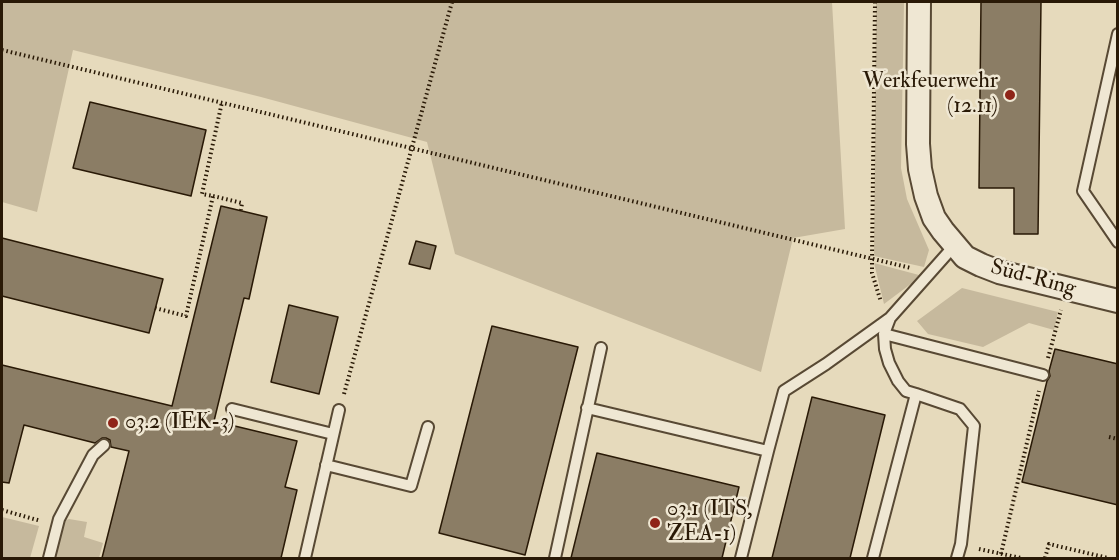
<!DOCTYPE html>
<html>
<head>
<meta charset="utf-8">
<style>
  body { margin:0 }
  #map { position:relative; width:1119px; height:560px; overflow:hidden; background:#e6dabc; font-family:"IM FELL Double Pica",serif }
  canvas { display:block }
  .frame { position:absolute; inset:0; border:3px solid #291906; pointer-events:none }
</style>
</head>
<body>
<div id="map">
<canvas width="1119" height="560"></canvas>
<div class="frame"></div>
</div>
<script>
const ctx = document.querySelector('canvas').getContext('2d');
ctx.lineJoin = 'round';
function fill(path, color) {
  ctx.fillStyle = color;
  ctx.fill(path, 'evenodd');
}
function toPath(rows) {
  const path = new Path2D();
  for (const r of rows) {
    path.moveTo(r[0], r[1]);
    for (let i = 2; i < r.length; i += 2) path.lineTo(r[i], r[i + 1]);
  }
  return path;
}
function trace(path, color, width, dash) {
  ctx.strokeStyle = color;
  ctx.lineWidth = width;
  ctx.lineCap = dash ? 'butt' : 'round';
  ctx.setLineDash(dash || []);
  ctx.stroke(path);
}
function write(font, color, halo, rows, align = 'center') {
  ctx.font = font + ' "IM FELL Double Pica",serif';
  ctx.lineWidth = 5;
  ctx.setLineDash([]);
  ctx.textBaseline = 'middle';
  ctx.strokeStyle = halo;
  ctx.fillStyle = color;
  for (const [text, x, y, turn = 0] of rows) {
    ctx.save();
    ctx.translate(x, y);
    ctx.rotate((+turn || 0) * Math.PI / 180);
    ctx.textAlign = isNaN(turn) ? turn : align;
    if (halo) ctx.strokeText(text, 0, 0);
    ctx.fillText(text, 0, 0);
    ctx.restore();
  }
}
fill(toPath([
  [2,2,832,2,845,229,793,238,761,372,455,254,427,142,261,97,73,50,37,212,2,202],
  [876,2,904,2,901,168,907,199,929,250,924,267,874,256],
  [874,263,919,275,912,283,884,304],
  [962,288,1058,312,1054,330,1029,323,983,347,928,334,917,321],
  [2,517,39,526,30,558,2,558],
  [69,519,87,522,84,537,103,543,99,558,54,558,62,526,64,521]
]), '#c6b99d');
const building = toPath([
  [981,2,1041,2,1038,234,1014,234,1014,188,979,188,981,2],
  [90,102,206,130,191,196,73,168,90,102],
  [221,206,267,217,249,299,244,298,214,421,297,441,285,487,297,490,281,558,102,558,129,451,111,447,110,440,106,438,102,438,95,443,24,425,9,483,2,482,2,365,172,406,221,206],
  [2,238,163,279,149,333,2,296,2,238],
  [416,241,436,246,430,269,409,264,416,241],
  [289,305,338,317,319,394,271,382,289,305],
  [492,326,578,347,525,555,439,533,492,326],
  [1055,349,1118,364,1118,505,1022,482,1047,381,1050,376,1049,371,1055,349],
  [812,397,885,415,850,558,772,558,812,397],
  [597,453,739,487,722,558,571,558,597,453]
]);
fill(building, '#8b7d65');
trace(building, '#291906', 1.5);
const service = toPath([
  [1118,34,1083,191,1118,242],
  [884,334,1043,375],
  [916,394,960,409,974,426,961,544,957,558],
  [587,408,768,451,784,391,826,364,890,318],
  [232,409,333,434],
  [326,465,411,486,428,427],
  [49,558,59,519,93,455,104,445],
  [305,558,339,410],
  [555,558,601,348],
  [741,558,768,451],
  [873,558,916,394,906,391,898,381,889,363,885,349,884,334,890,318,954,246]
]);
const minor = toPath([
  [919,2,918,144,920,169,926,196,934,218,943,231,965,257,981,265,999,272,1118,301]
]);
trace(service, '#584934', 14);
trace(minor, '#584934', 26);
trace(toPath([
  [875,2,872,258,872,273,881,302],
  [2,50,911,268],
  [213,196,242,203,241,210],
  [155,308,186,316,213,196,202,194,222,102],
  [1048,358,1061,310],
  [344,394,452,2],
  [1109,437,1118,439],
  [2,510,41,521],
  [979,549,1021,558],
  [1001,554,1039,391],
  [1045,558,1049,544,1108,558]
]), '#291906', 4, [1.5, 3]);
trace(service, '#efe7d3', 10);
trace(minor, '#efe7d3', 22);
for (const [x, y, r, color] of [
  [1010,95,6,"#8f2418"],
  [113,423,6,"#8f2418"],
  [655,523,6,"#8f2418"]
]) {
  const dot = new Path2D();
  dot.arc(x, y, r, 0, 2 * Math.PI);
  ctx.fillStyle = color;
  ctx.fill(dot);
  trace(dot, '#efe7d3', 2);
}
write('22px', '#291906', '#efe7d3', [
  ["Werkfeuerwehr",998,82,"right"],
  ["(12.11)",998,107,"right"],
  ["03.2 (IEK-3)",125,423],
  ["03.1 (ITS,",667,510],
  ["ZEA-1)",667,535]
], 'left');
write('22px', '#291906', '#efe7d3', [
  ["Süd-Ring",1033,279,15]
]);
</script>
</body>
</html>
